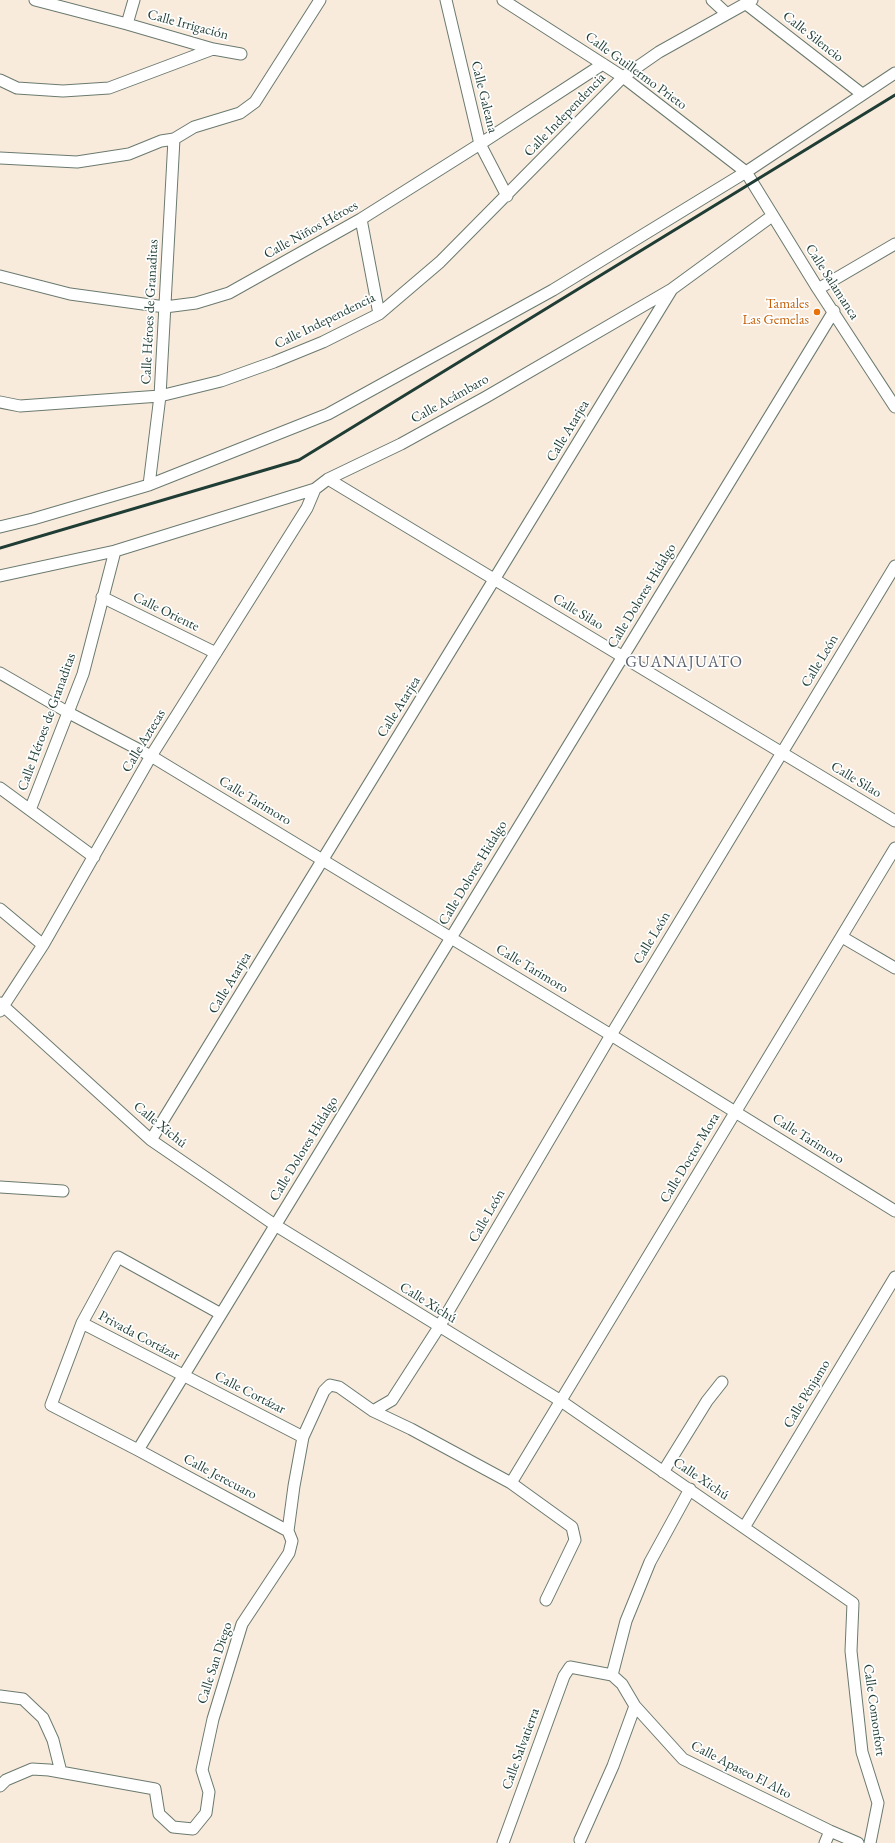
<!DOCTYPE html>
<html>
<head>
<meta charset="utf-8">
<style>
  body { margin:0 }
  canvas { display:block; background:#f9ebdc }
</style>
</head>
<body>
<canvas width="895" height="1843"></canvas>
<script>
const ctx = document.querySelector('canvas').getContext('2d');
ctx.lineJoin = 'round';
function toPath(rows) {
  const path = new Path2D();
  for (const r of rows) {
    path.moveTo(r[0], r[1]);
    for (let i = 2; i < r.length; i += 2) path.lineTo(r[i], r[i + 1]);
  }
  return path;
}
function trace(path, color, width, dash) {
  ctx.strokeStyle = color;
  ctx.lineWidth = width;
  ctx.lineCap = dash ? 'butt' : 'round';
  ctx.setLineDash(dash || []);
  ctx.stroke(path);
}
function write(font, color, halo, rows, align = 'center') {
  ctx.font = font + ' "EB Garamond",serif';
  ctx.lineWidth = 3.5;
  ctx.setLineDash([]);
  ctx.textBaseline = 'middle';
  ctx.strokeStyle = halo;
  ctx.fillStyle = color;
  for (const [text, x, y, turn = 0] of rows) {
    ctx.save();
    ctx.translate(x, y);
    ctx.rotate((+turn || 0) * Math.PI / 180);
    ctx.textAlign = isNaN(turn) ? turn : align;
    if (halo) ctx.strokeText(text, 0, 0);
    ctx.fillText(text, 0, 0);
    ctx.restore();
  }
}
const street = toPath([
  [35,0,127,24,213,49,241,54],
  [446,0,480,144,507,196],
  [503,0,623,77,746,172,818,289,895,407],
  [712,0,727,14],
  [745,3,862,94],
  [127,24,134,0],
  [0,80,17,88,63,91,109,88,213,49],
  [0,158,77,162,129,154,161,141,174,139,194,127,240,113,255,102,320,0],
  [361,219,379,314],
  [0,276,70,294,165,307,196,303,229,293,361,219,480,144,603,64],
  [818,289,895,244],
  [0,402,20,406,160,396,221,381,274,362,323,342,379,314,440,262,623,77,659,52,752,0],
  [328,479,895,821],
  [149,485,160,396,174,139],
  [0,527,33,519,149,485,328,414,553,290,746,172,895,73],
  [0,576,115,551,315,489,328,479,401,444,486,397,672,289,772,216],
  [102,597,216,653],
  [0,673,69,713,151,756,611,1035,895,1211],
  [0,788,94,857],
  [30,810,83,674,115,551],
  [0,909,43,945],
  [842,937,895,968],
  [0,1003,151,1140,275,1225,561,1401,853,1603,851,1651,862,1752,878,1803,870,1843],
  [0,1011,43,945,151,756,307,508,315,489],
  [151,1140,672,289],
  [0,1187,63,1191],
  [221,1314,118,1257,82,1323,51,1405,138,1450,288,1531],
  [82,1323,303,1437],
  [373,1411,392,1400,439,1327,611,1035,895,566],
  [138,1450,834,311],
  [663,1472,707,1401,722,1382],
  [511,1483,895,848],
  [745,1526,895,1277],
  [612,1675,626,1621,650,1562,690,1489],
  [0,1696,23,1699,43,1718,53,1740,61,1772],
  [0,1786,6,1780,32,1769,49,1770,155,1789,159,1814,173,1827,193,1829,206,1813,209,1792,202,1770,213,1719,242,1624,289,1553,292,1541,288,1531,294,1486,303,1437,324,1391,330,1385,339,1387,373,1411,411,1429,511,1483,572,1527,575,1540,546,1600],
  [580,1840,613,1766,635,1706],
  [503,1843,564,1676,570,1667,612,1675,622,1684,635,1706,683,1759,830,1831,858,1843],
  [825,1843,830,1831]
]);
trace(street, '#6b7a6f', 13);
trace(street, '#fff', 11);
trace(toPath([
  [0,548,299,460,895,95]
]), '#1f3d34', 3);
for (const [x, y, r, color] of [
  [817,312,4,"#e8710a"]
]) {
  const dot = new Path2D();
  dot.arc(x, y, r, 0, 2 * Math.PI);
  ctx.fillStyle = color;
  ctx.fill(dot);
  trace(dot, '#fff', 1.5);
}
write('14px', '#1f3d34', '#fff', [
  ["Calle Irrigación",188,25,15],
  ["Calle Silencio",813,37,38],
  ["Calle Guillermo Prieto",636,71,36],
  ["Calle Galeana",484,97,76],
  ["Calle Independencia",565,115,-46],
  ["Calle Niños Héroes",311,230,-29],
  ["Calle Salamanca",832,282,57],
  ["Calle Héroes de Granaditas",150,312,-87],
  ["Calle Independencia",325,321,-26],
  ["Calle Acámbaro",450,399,-29],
  ["Calle Atarjea",568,431,-59],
  ["Calle Dolores Hidalgo",642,596,-59],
  ["Calle Oriente",166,612,26],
  ["Calle Silao",578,612,31],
  ["Calle León",820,661,-59],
  ["Calle Atarjea",399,707,-58],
  ["Calle Héroes de Granaditas",47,722,-70],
  ["Calle Aztecas",144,741,-59],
  ["Calle Silao",856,780,31],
  ["Calle Tarimoro",255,801,31],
  ["Calle Dolores Hidalgo",473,873,-59],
  ["Calle León",652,938,-59],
  ["Calle Tarimoro",532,969,31],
  ["Calle Atarjea",230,983,-59],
  ["Calle Xichú",160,1125,39],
  ["Calle Tarimoro",808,1139,32],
  ["Calle Dolores Hidalgo",304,1149,-59],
  ["Calle Doctor Mora",690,1158,-59],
  ["Calle León",487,1216,-60],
  ["Calle Xichú",428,1303,32],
  ["Privada Cortázar",139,1336,28],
  ["Calle Cortázar",250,1393,27],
  ["Calle Pénjamo",807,1394,-59],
  ["Calle Jerecuaro",220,1477,28],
  ["Calle Xichú",701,1479,34],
  ["Calle San Diego",215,1663,-72],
  ["Calle Comonfort",874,1710,82],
  ["Calle Salvatierra",521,1749,-70],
  ["Calle Apaseo El Alto",741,1770,27]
]);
write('14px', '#c56008', '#fff', [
  ["Tamales",809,304],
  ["Las Gemelas",809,320]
], 'right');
ctx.letterSpacing = '1px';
write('16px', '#5c626f', '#fff', [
  ["GUANAJUATO",684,663]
]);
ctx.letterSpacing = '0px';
</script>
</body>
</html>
